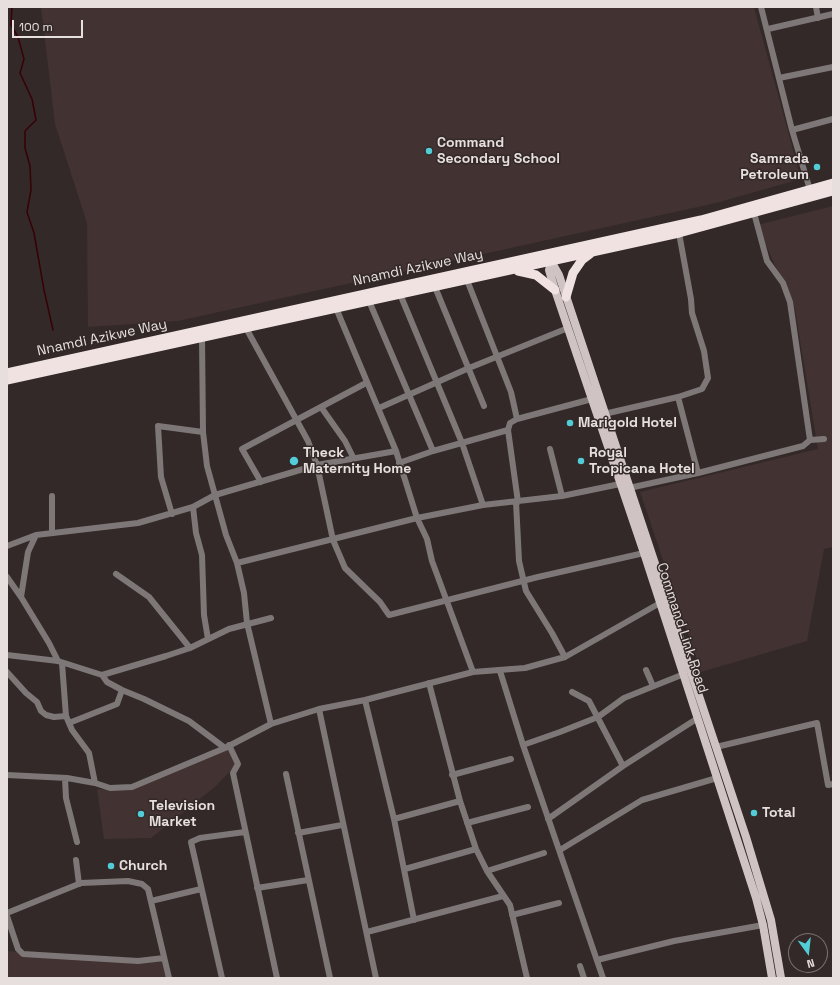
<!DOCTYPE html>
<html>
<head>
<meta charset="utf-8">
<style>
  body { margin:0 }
  #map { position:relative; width:840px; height:985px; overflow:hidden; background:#332928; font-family:"Space Grotesk",sans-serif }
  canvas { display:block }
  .frame { position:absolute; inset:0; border:8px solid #e6dfde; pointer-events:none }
  .north { position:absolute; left:788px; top:933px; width:40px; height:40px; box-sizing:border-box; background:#332928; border:1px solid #7b7271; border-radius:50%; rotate:165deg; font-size:11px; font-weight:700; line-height:16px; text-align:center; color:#e6dfde }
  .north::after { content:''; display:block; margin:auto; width:14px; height:18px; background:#52ccd6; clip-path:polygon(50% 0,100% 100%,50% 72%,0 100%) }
  .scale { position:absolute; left:12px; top:20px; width:71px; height:18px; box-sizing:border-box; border:2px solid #e6dfde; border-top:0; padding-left:5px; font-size:12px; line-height:14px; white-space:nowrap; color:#e6dfde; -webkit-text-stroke:3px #332928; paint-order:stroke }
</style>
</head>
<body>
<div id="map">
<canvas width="840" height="985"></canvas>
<div class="frame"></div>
<div class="north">N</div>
<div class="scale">100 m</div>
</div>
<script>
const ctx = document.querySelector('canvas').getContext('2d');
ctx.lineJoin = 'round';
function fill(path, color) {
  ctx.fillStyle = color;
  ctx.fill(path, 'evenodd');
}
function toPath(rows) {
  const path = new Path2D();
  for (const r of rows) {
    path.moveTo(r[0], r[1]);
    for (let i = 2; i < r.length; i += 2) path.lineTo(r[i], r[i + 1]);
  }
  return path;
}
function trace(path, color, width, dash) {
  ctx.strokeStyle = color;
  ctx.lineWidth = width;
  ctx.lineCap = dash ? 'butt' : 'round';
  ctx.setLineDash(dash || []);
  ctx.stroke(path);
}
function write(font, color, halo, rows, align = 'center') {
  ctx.font = font + ' "Space Grotesk",sans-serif';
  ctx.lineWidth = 3;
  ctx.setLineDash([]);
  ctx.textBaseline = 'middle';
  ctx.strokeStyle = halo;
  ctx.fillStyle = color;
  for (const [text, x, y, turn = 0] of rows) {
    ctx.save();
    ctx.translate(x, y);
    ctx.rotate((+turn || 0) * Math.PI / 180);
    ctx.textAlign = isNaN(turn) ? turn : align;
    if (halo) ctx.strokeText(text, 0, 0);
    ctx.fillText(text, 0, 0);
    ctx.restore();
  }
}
fill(toPath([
  [41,7,754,7,801,179,716,203,178,321,88,327,87,223,55,124],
  [833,206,833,547,824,549,807,641,701,672,640,492,818,449,795,310,757,225],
  [230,748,236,765,216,786,151,838,104,839,97,789,126,790],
  [7,951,130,961,162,958,167,978,7,978]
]), '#423231');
trace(toPath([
  [12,7,11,25,18,37,24,59,20,73,32,99,36,120,25,131,25,148,30,166,31,190,27,212,34,233,44,290,53,330]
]), '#370105', 1.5);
trace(toPath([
  [761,7,792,130,810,190],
  [816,7,818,18],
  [768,29,833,14],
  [779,78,833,67],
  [792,130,833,119],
  [754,213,767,261,783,283,790,302,810,440],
  [467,280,511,392,517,419],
  [435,287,484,406],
  [400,294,462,443,483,505],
  [369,301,433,451],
  [336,308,396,451,417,518,427,539,432,561,473,672],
  [246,328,308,441,317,465,333,540,345,568,380,602,389,615,538,577,644,553],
  [202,337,203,432,207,466,226,535,237,563,244,593,247,623,271,724],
  [678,397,702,389,708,378,704,351,692,313,691,299,679,233],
  [321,407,345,441,353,457],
  [379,408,469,368,568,328],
  [604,414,678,397,698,473],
  [550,449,562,496],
  [399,463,433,451,508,430],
  [261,482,242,449,366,383],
  [629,488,698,473,803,446,810,440,824,439],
  [516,502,519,561,526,591,552,633,565,657],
  [518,502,508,430,510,423,517,419,592,399],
  [193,507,196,533,202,555,204,615,208,639],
  [172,514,161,477,158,426,203,432],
  [52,532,52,496],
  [7,546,36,535,138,523,193,507,215,495,317,465,396,451],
  [237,563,417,518,483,505,562,496,620,484],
  [116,574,149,597,190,648],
  [7,577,21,597,49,643,58,661],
  [21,597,28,552,36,535],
  [7,655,58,661,102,675,107,682,122,690,144,699,189,721,225,748],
  [62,663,66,716,72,730,89,753,95,783],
  [646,670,653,686],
  [500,671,523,745,603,978],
  [7,672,26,693,37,702,41,711,46,715,54,717,66,716],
  [102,675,166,656,190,648,229,629,271,618],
  [429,683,460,801,476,849,487,871,510,905,527,978],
  [572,692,589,701,623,766],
  [365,700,394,819,414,920],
  [319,709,376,978],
  [69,723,117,704,122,690],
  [229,745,238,764,233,773,277,978],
  [523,745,560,732,598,717,624,698,684,674],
  [716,747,817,723,828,785,833,784],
  [286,774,330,978],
  [7,775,67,778,95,783,110,788,132,787,225,748,271,724,319,709,365,700,473,672,525,668,565,657,660,603],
  [452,775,511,759],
  [65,778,66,798,77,842],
  [394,819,460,801],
  [548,819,623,766,698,718],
  [467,823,528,807],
  [298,833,342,825],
  [560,850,642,800,717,778],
  [76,860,79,884],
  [405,869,476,849],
  [487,871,544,853],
  [257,888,308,880],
  [151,901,201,889],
  [7,913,81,883,128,881,142,884,148,889,169,978],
  [512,915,559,903],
  [7,916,18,949,23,954,138,961,164,958],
  [367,932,503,896],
  [597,960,674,941,763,925],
  [580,966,584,978],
  [222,978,191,842,200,838,245,832]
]), '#7d7877', 6);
trace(toPath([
  [546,260,551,261,559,275,746,837,771,920,781,978],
  [552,260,549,270,555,290,644,553,756,898,763,925,772,978]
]), '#cfc4c3', 8);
trace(toPath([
  [518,271,536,275,555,290],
  [566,297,573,273,582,260,590,254],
  [7,373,701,220,833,183],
  [7,380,679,233,833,191]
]), '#f0e2e1', 9);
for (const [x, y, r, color] of [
  [429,151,4,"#52ccd6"],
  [817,167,4,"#52ccd6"],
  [570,423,4,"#52ccd6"],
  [294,461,5,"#52ccd6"],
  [581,461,4,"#52ccd6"],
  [754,813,4,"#52ccd6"],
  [141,814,4,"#52ccd6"],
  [111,866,4,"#52ccd6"]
]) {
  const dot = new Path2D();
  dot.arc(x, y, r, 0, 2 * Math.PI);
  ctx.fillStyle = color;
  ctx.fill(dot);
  trace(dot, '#332928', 1.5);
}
write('bold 14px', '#e6dfde', '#332928', [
  ["Command",437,143],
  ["Secondary School",437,159],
  ["Samrada",809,159,"right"],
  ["Petroleum",809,175,"right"],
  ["Marigold Hotel",578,423],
  ["Theck",303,453],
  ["Maternity Home",303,469],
  ["Royal",589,453],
  ["Tropicana Hotel",589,469],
  ["Television",149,806],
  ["Market",149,822],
  ["Total",762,813],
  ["Church",119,866]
], 'left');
write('14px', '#e6dfde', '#332928', [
  ["Nnamdi Azikwe Way",418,268,-12],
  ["Nnamdi Azikwe Way",102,338,-12],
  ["Command Link Road",682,628,72]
]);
</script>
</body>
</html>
